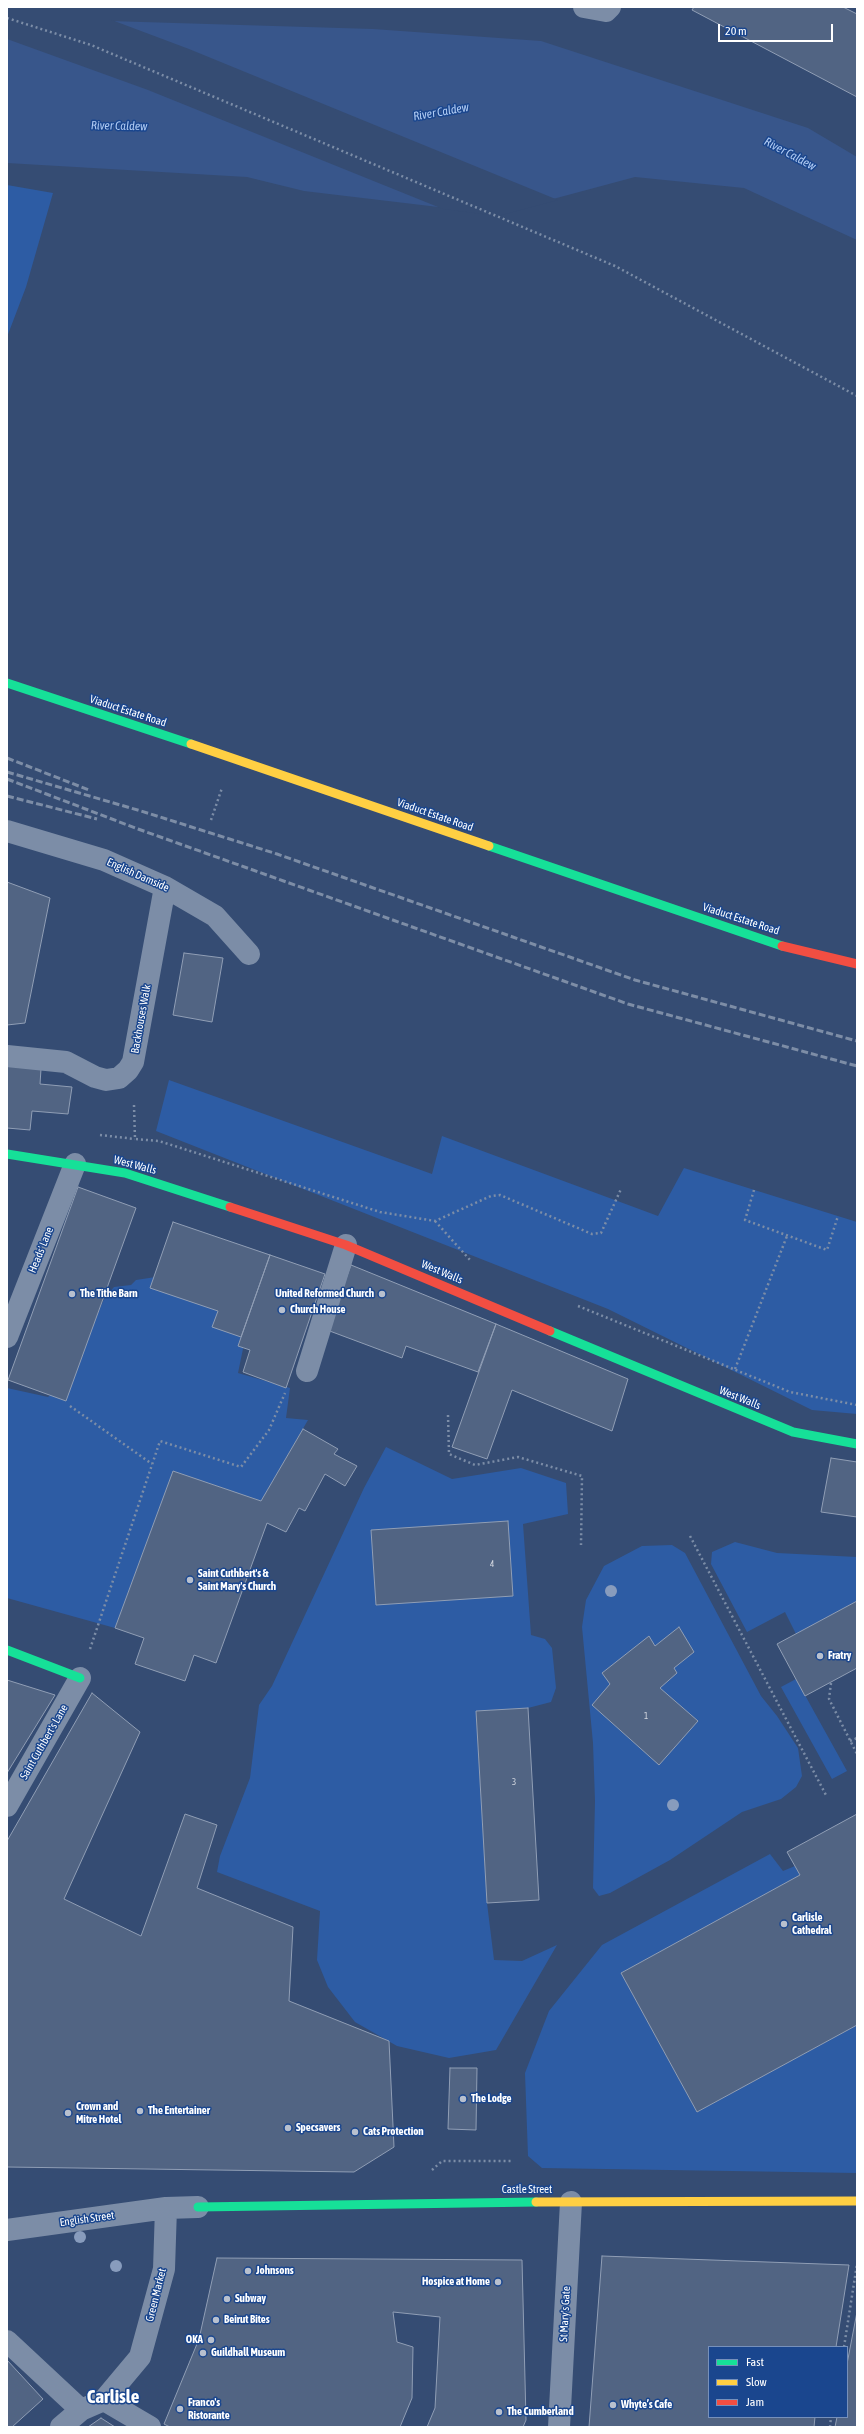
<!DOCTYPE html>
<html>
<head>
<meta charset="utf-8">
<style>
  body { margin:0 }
  #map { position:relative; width:864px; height:2434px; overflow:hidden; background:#354c73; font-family:"Asap Condensed",sans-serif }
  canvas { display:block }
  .frame { position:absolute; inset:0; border:8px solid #fff; pointer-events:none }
  .legend { position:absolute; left:708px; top:2346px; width:140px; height:72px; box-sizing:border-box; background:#1a468e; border:1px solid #7690bb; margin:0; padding:5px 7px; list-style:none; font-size:12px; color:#fff }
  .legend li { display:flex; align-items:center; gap:8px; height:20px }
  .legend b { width:20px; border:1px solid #7690bb }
  .scale { position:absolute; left:718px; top:24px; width:115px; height:18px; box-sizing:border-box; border:2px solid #fff; border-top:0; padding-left:5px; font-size:12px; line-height:14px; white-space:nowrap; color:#fff; -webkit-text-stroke:3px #1a468e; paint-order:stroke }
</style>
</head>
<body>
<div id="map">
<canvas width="864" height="2434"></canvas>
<div class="frame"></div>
<ul class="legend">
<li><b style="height:5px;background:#16e098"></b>Fast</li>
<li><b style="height:5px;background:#ffcf43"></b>Slow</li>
<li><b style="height:5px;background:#f24e42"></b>Jam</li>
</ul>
<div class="scale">20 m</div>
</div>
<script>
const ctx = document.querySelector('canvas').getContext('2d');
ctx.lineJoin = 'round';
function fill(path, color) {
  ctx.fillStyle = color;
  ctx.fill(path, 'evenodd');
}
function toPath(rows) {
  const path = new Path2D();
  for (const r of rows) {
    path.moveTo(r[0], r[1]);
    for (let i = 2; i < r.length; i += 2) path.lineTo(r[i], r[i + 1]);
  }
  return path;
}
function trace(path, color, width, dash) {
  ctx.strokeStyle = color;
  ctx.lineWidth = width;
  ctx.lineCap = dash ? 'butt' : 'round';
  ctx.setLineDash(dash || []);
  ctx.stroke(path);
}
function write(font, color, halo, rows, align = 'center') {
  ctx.font = font + ' "Asap Condensed",sans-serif';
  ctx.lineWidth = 3;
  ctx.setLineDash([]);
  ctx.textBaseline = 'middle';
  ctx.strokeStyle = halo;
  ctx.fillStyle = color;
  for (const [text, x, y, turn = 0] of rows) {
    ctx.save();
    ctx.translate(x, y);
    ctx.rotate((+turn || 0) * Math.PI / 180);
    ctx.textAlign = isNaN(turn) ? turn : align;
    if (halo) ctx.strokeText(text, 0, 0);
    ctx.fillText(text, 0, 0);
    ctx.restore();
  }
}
fill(toPath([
  [7,185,53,193,26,287,7,337],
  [169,1080,432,1174,442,1136,658,1216,684,1168,857,1222,857,1414,812,1410,608,1309,156,1131],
  [162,1276,218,1307,216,1325,245,1339,238,1373,290,1388,286,1418,308,1420,261,1501,173,1471,115,1628,7,1598,7,1388,48,1397,70,1379,104,1299,114,1287,131,1285,136,1280],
  [386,1447,452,1479,521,1468,566,1483,568,1514,523,1524,531,1635,545,1639,552,1648,556,1688,551,1702,528,1708,476,1711,487,1903,494,1960,522,1961,557,1945,496,2050,449,2058,397,2046,355,2022,328,1987,317,1960,320,1911,217,1872,220,1856,250,1778,259,1705,272,1686,364,1488],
  [735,1542,777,1553,857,1557,857,1601,796,1634,785,1612,747,1632,711,1564,712,1552],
  [672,1545,685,1553,761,1696,777,1716,798,1748,802,1776,796,1787,781,1799,742,1812,670,1860,610,1893,599,1896,593,1888,595,1801,593,1743,582,1627,586,1600,604,1566,642,1546],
  [796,1679,847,1771,832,1779,781,1687],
  [770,1854,783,1871,795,1866,800,1875,621,1973,697,2112,857,2025,857,2173,542,2168,528,2156,525,2073,549,2011,602,1945]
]), '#2d5ca4');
fill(toPath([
  [7,21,109,21,373,29,541,41,808,128,857,157,857,240,744,188,635,177,497,214,304,191,247,177,7,163]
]), '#38568b');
fill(toPath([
  [7,19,109,19,189,49,558,200,498,216,443,209,148,90,7,39]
]), '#354c73');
const building = toPath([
  [694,7,843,7,857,14,857,97,692,10,694,7],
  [7,882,50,898,25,1023,7,1025,7,882],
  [184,953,223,958,212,1022,173,1015,184,953],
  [7,1065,41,1069,40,1084,72,1087,68,1114,32,1111,30,1130,7,1128,7,1065],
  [78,1187,136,1208,66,1401,8,1380,78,1187],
  [173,1222,270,1255,241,1337,212,1327,218,1311,150,1288,173,1222],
  [270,1255,325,1274,286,1388,243,1372,250,1350,238,1346,270,1255],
  [351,1265,496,1324,478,1372,406,1346,402,1358,327,1330,351,1265],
  [496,1324,628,1379,612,1431,512,1390,487,1459,452,1447,496,1324],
  [303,1429,338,1449,334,1454,357,1466,345,1486,325,1474,305,1511,299,1508,286,1532,267,1523,216,1663,194,1655,185,1681,135,1664,144,1638,115,1628,173,1471,261,1501,303,1429],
  [831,1458,857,1462,857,1517,821,1512,831,1458],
  [508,1521,513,1596,376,1605,371,1530,508,1521],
  [857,1601,857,1668,805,1696,777,1644,857,1601],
  [679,1627,694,1652,674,1668,677,1673,660,1688,698,1721,659,1765,592,1705,610,1684,602,1673,649,1636,655,1646,679,1627],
  [7,1680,55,1695,7,1773,7,1680],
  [92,1693,140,1732,64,1899,141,1936,185,1814,217,1825,197,1888,293,1927,289,2001,389,2041,394,2147,354,2172,7,2167,7,1841,92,1693],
  [528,1708,539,1900,487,1903,476,1711,528,1708],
  [857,1814,857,2025,697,2112,621,1973,800,1875,787,1852,857,1814],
  [450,2068,477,2068,476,2130,448,2129,450,2068],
  [602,2256,849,2265,836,2347,709,2347,709,2417,815,2417,814,2427,589,2427,602,2256],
  [217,2258,522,2260,526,2420,523,2427,427,2427,435,2408,440,2317,393,2312,397,2342,413,2347,412,2398,400,2427,170,2427,164,2424,199,2339,217,2258],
  [857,2312,857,2427,835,2427,837,2417,847,2417,847,2364,857,2312],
  [7,2360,43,2399,12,2427,7,2427,7,2360],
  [101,2418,115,2427,88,2427,101,2418]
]);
fill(building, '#516483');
trace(building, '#909eb5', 1);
trace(toPath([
  [7,18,91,45,615,266,857,396],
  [211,820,222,788],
  [134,1105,135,1139,159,1141,380,1212,435,1221,491,1196,500,1195,592,1234,601,1233,621,1189],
  [100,1135,135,1139],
  [754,1190,745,1220,827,1250,838,1216],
  [435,1221,470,1260],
  [578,1306,790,1392,857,1405],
  [735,1369,787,1236],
  [70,1406,152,1464],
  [448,1415,449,1454,475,1465,518,1457,582,1476,581,1545],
  [690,1536,827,1797],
  [90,1649,160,1441,241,1467,269,1430,285,1393],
  [831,1683,829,1699,857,1754],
  [850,1741,857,1738],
  [432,2170,442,2161,512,2161],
  [844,2347,857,2264],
  [830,2427,831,2417]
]), '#7c8da7', 2.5, [2, 3]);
trace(toPath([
  [584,7,606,11,610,7],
  [307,1371,346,1245],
  [7,1806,80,1678]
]), '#7c8da7', 22);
trace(toPath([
  [7,831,104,860,165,887,215,916,249,954],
  [7,1056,66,1062,95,1077,106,1080,119,1078,128,1070,133,1062,165,887],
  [7,1337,75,1164],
  [7,2230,166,2208],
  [7,2341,81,2410],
  [104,2400,150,2427],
  [61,2427,81,2410,104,2400,140,2357,164,2269,166,2208,198,2207],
  [559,2427,571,2202]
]), '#7c8da7', 22);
trace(toPath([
  [7,683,191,744],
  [489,846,782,946],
  [7,1154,125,1173,230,1207],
  [550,1331,793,1432,857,1444],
  [7,1650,80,1678],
  [198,2207,536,2202]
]), '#16e098', 9);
trace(toPath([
  [191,744,489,846],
  [536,2202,857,2201]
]), '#ffcf43', 9);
trace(toPath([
  [782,946,857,964],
  [230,1207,346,1245,550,1331]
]), '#f24e42', 9);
trace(toPath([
  [7,758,89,790],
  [7,772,141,811,277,854,635,980,857,1041],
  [7,779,138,829,628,1004,857,1066],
  [7,796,97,819]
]), '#7d8da6', 3, [7, 3]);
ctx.fillStyle = '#889cbd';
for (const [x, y] of [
  [611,1591],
  [673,1805],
  [80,2237],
  [116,2266]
]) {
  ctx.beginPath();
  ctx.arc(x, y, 6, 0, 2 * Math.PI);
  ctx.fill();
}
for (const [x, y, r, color] of [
  [72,1294,4,"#b8c0ce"],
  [382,1294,4,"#b8c0ce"],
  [282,1310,4,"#b8c0ce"],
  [190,1580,4,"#b8c0ce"],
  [820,1656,4,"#b8c0ce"],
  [784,1924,4,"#b8c0ce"],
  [463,2099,4,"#b8c0ce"],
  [140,2111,4,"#b8c0ce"],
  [68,2113,4,"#b8c0ce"],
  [288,2128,4,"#b8c0ce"],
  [355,2132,4,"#b8c0ce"],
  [248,2271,4,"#b8c0ce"],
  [498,2282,4,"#b8c0ce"],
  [227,2299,4,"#b8c0ce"],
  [216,2320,4,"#b8c0ce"],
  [211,2340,4,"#b8c0ce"],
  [203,2353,4,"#b8c0ce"],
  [613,2405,4,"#b8c0ce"],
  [180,2409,4,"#b8c0ce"],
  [499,2412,4,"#b8c0ce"]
]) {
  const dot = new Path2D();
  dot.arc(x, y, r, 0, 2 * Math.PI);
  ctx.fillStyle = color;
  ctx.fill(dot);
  trace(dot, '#1a468e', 1.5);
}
write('9px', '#d4d8e0', null, [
  ["4",492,1564],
  ["1",646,1716],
  ["3",514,1782]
]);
write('11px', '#fff', '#1a468e', [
  ["Viaduct Estate Road",128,711,18],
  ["Viaduct Estate Road",435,815,19],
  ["English Damside",138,875,24],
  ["Viaduct Estate Road",741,919,18],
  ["Backhouses Walk",141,1019,-80],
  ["West Walls",135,1165,15],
  ["Heads' Lane",41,1250,-68],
  ["West Walls",442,1272,23],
  ["West Walls",740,1398,22],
  ["Saint Cuthbert's Lane",44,1742,-60],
  ["Castle Street",527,2190],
  ["English Street",87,2219,-8],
  ["Green Market",156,2295,-76],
  ["St Mary's Gate",565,2314,-87]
]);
write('bold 11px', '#fff', '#1a468e', [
  ["The Tithe Barn",80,1294],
  ["United Reformed Church",374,1294,"right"],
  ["Church House",290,1310],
  ["Saint Cuthbert's &",198,1574],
  ["Saint Mary's Church",198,1587],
  ["Fratry",828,1656],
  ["Carlisle",792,1918],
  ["Cathedral",792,1931],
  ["The Lodge",471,2099],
  ["Crown and",76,2107],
  ["Mitre Hotel",76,2120],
  ["The Entertainer",148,2111],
  ["Specsavers",296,2128],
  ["Cats Protection",363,2132],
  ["Johnsons",256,2271],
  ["Hospice at Home",490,2282,"right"],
  ["Subway",235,2299],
  ["Beirut Bites",224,2320],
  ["OKA",203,2340,"right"],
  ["Guildhall Museum",211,2353],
  ["Franco's",188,2403],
  ["Ristorante",188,2416],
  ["Whyte’s Cafe",621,2405],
  ["The Cumberland",507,2412]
], 'left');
write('italic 12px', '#b2cdf5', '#1a468e', [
  ["River Caldew",441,112,-10],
  ["River Caldew",119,126,1],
  ["River Caldew",790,154,28]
]);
write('bold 19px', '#fff', '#1a468e', [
  ["Carlisle",113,2397]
]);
</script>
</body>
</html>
